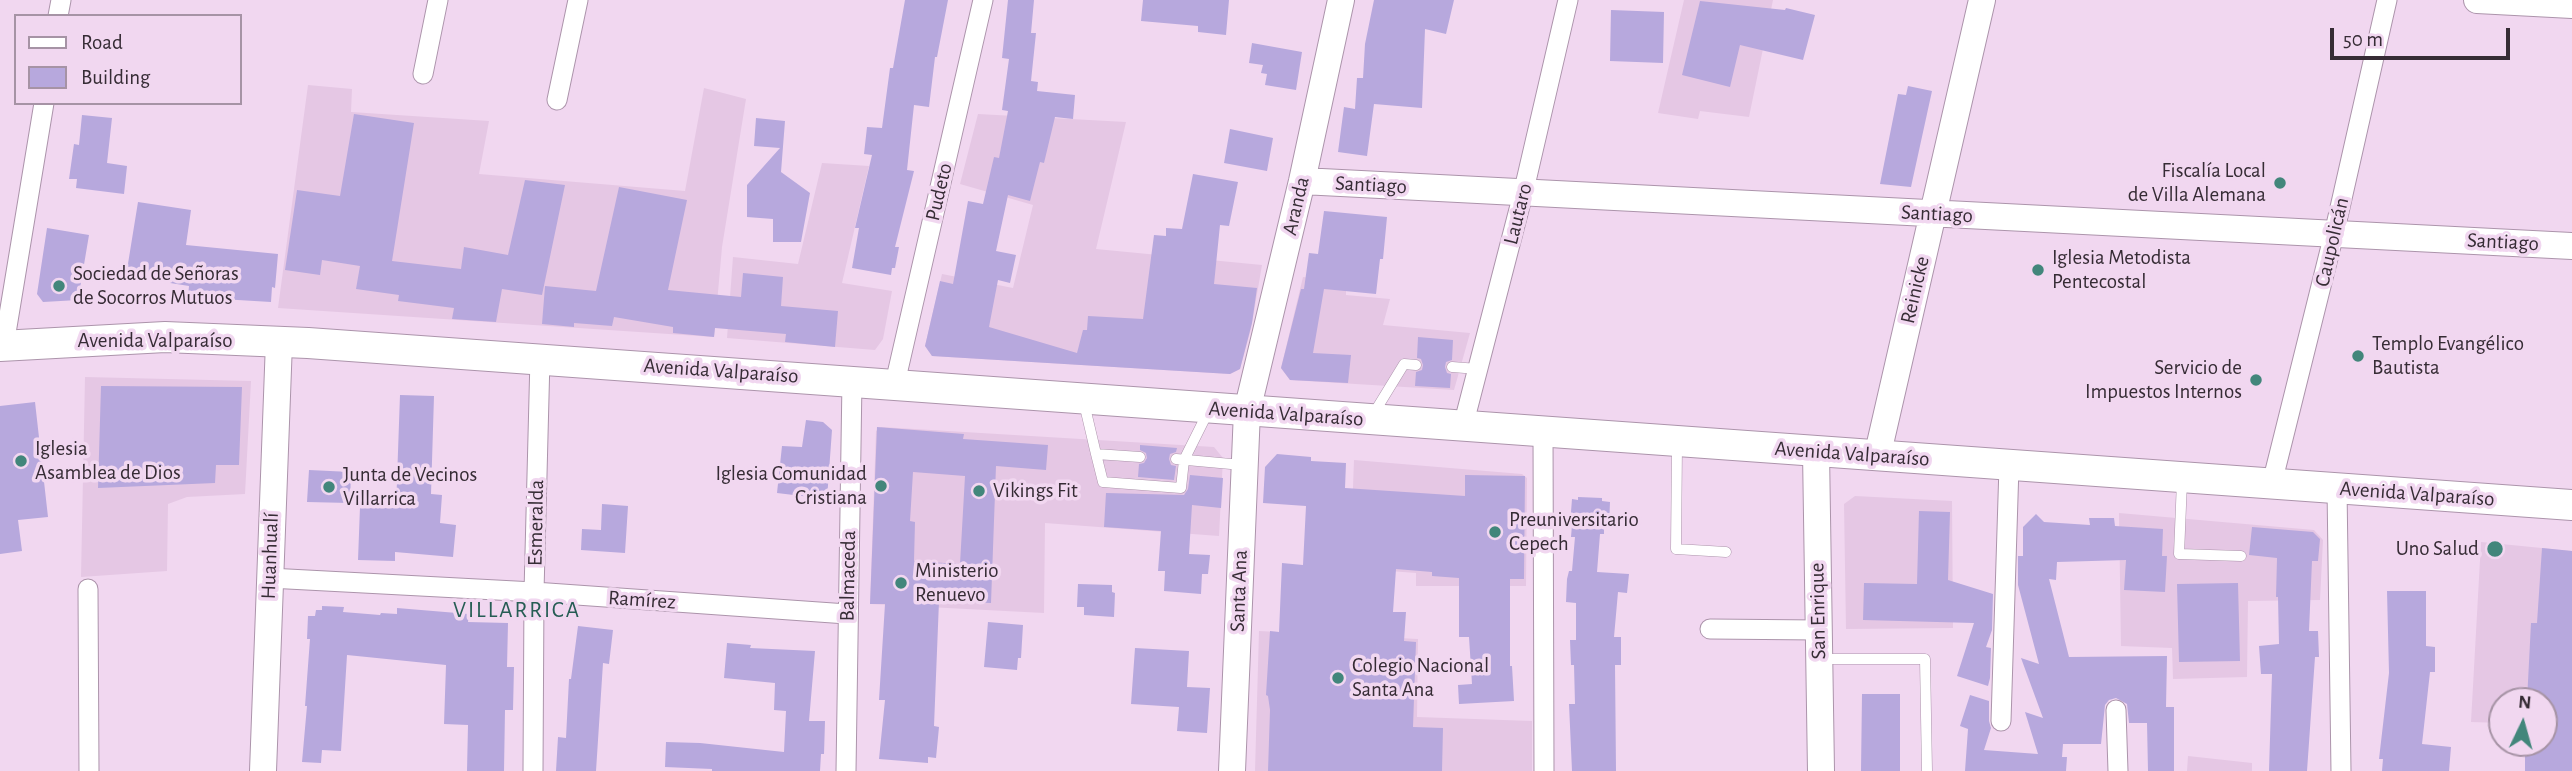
<!DOCTYPE html>
<html>
<head>
<meta charset="utf-8">
<style>
  body { margin:0 }
  #map { position:relative; width:2572px; height:771px; overflow:hidden; background:#f1d7f0; font-family:"Alegreya Sans",sans-serif }
  canvas { display:block }
  .legend { position:absolute; left:14px; top:14px; width:228px; height:91px; box-sizing:border-box; background:#f1d7f0; border:2px solid #a693a5; margin:0; padding:9px 12px; list-style:none; font-size:21px; color:#362c35 }
  .legend li { display:flex; align-items:center; gap:14px; height:35px }
  .legend b { width:35px; border:2px solid #a693a5 }
  .north { position:absolute; left:2488px; top:687px; width:70px; height:70px; box-sizing:border-box; background:#f1d7f0; border:2px solid #a693a5; border-radius:50%; rotate:5deg; font-size:19px; font-weight:700; line-height:28px; text-align:center; color:#362c35 }
  .north::after { content:''; display:block; margin:auto; width:24px; height:32px; background:#42867b; clip-path:polygon(50% 0,100% 100%,50% 72%,0 100%) }
  .scale { position:absolute; left:2330px; top:28px; width:180px; height:32px; box-sizing:border-box; border:4px solid #362c35; border-top:0; padding-left:9px; font-size:21px; line-height:24px; white-space:nowrap; color:#362c35; -webkit-text-stroke:5px #f1d7f0; paint-order:stroke }
</style>
</head>
<body>
<div id="map">
<canvas width="2572" height="771"></canvas>
<ul class="legend">
<li><b style="height:9px;background:#fff"></b>Road</li>
<li><b style="height:19px;background:#b7a8dd"></b>Building</li>
</ul>
<div class="north">N</div>
<div class="scale">50 m</div>
</div>
<script>
const ctx = document.querySelector('canvas').getContext('2d');
ctx.lineJoin = 'round';
function fill(path, color) {
  ctx.fillStyle = color;
  ctx.fill(path, 'evenodd');
}
function toPath(rows) {
  const path = new Path2D();
  for (const r of rows) {
    path.moveTo(r[0], r[1]);
    for (let i = 2; i < r.length; i += 2) path.lineTo(r[i], r[i + 1]);
  }
  return path;
}
function trace(path, color, width, dash) {
  ctx.strokeStyle = color;
  ctx.lineWidth = width;
  ctx.lineCap = dash ? 'butt' : 'round';
  ctx.setLineDash(dash || []);
  ctx.stroke(path);
}
function write(font, color, halo, rows, align = 'center') {
  ctx.font = font + ' "Alegreya Sans",sans-serif';
  ctx.lineWidth = 7;
  ctx.setLineDash([]);
  ctx.textBaseline = 'middle';
  ctx.strokeStyle = halo;
  ctx.fillStyle = color;
  for (const [text, x, y, turn = 0] of rows) {
    ctx.save();
    ctx.translate(x, y);
    ctx.rotate((+turn || 0) * Math.PI / 180);
    ctx.textAlign = isNaN(turn) ? turn : align;
    if (halo) ctx.strokeText(text, 0, 0);
    ctx.fillText(text, 0, 0);
    ctx.restore();
  }
}
fill(toPath([
  [1684,0,1773,0,1749,117,1700,111,1698,119,1658,113],
  [308,85,352,89,351,112,489,121,479,174,685,191,704,88,746,99,722,247,714,337,278,308],
  [978,114,1126,122,1096,249,1262,265,1251,329,1240,369,1230,374,932,356,925,346,942,274,1013,288,1033,205,960,184],
  [822,163,869,166,842,283,892,291,883,339,875,350,727,338,733,257,798,264],
  [1303,277,1346,282,1346,295,1390,299,1383,325,1470,333,1454,390,1290,380,1281,368],
  [85,377,251,381,245,494,187,497,168,504,167,571,81,577],
  [881,427,1214,447,1223,458,1219,536,1045,523,1044,613,870,604,876,431],
  [1354,460,1522,474,1527,478,1526,586,1416,586,1416,573,1350,568],
  [1855,496,1952,501,1953,628,1846,629,1844,504],
  [2119,513,2314,530,2323,540,2320,600,2248,601,2247,677,2173,679,2172,648,2121,646],
  [2481,542,2572,551,2572,771,2525,771,2525,743,2544,743,2544,701,2502,701,2502,723,2471,722],
  [1259,631,1418,639,1417,717,1532,721,1532,771,1255,771],
  [2188,756,2252,763,2252,771,2187,771]
]), '#e5c7e4');
fill(toPath([
  [905,0,948,0,937,57,935,57,929,107,914,105,907,170,914,171,895,247,899,247,895,268,892,268,891,275,852,268,859,228,855,228,872,155,864,154,867,127,882,128,890,68,893,68],
  [1008,0,1034,0,1031,33,1036,33,1031,81,1038,82,1037,91,1075,95,1073,119,1055,117,1044,163,1040,162,1030,201,1008,195,996,251,1016,255,1010,283,998,280,989,327,1077,353,1083,330,1087,330,1088,316,1143,319,1154,235,1166,236,1166,228,1182,229,1193,174,1238,182,1229,226,1220,225,1214,284,1257,288,1252,323,1240,369,1230,374,932,356,925,346,940,281,953,284,968,201,983,204,994,157,999,158,1008,111,1002,110,1009,59,1002,58],
  [1143,0,1229,0,1226,35,1198,32,1198,26,1141,21],
  [1374,0,1454,0,1446,34,1425,29,1422,108,1374,104,1367,156,1338,152,1344,107,1355,109,1357,78,1363,78,1365,44],
  [1700,1,1785,10,1786,8,1815,15,1803,60,1740,45,1730,87,1682,75],
  [1611,10,1664,12,1663,63,1610,61],
  [1252,43,1302,52,1296,90,1265,85,1267,74,1261,73,1263,65,1249,63],
  [1908,86,1932,91,1911,187,1880,184,1898,94,1906,95],
  [354,114,414,123,392,261,461,269,464,247,508,255,525,180,565,185,542,295,502,289,496,322,452,319,454,308,398,301,399,295,356,289,360,266,322,260,320,275,285,270,297,190,340,196],
  [82,115,112,118,107,163,127,166,124,194,76,188,77,179,69,179,74,144,79,145],
  [756,118,785,121,781,172,810,193,801,242,773,242,773,219,747,217,747,185,780,148,754,146],
  [1230,129,1273,138,1267,171,1224,163],
  [619,187,687,200,668,290,741,297,743,273,783,277,781,306,838,311,835,347,785,342,786,334,715,328,714,337,673,333,673,327,614,317,612,326,574,323,574,327,542,324,545,286,596,291],
  [138,202,191,210,186,245,278,254,275,288,272,287,271,302,188,297,189,286,126,276],
  [1324,211,1387,217,1383,259,1380,259,1376,294,1324,289,1313,353,1351,355,1348,383,1290,380,1281,368,1301,289,1304,289,1309,253,1318,254],
  [47,228,89,235,78,300,43,302,37,294],
  [1418,337,1453,340,1452,360,1446,362,1445,367,1447,373,1451,374,1450,388,1415,386,1416,372,1422,370,1423,365,1421,359,1417,358],
  [101,386,242,387,239,465,216,465,215,483,98,488],
  [400,395,434,396,431,494,442,495,440,523,456,525,453,557,395,552,395,561,358,560,360,507,396,508],
  [35,402,48,517,18,520,22,551,0,554,0,406],
  [806,420,823,422,832,430,827,499,777,493,782,446,802,447],
  [877,427,964,434,963,439,1048,445,1046,470,996,466,991,603,939,601,934,726,939,727,936,758,928,757,928,763,879,759,885,700,879,700,885,604,870,604],
  [913,472,965,476,960,564,914,561,915,522,910,521],
  [1140,445,1177,448,1176,452,1170,454,1169,459,1171,465,1176,466,1174,480,1138,477,1139,464,1144,463,1147,458,1146,453,1140,450],
  [1277,454,1311,457,1311,461,1346,463,1345,488,1465,496,1465,475,1525,476,1524,579,1510,579,1510,666,1512,666,1514,701,1459,704,1458,685,1472,684,1469,637,1459,637,1459,578,1432,576,1432,572,1396,569,1393,612,1406,612,1404,641,1416,642,1413,727,1443,728,1442,771,1268,771,1270,710,1268,696,1266,695,1270,631,1279,632,1282,563,1303,565,1306,506,1263,503,1265,467],
  [309,470,351,472,350,503,307,502],
  [1190,475,1223,478,1221,508,1192,505,1189,554,1210,555,1208,574,1202,574,1201,594,1164,591,1165,571,1158,571,1161,531,1104,527,1106,493,1184,495,1188,489],
  [1578,497,1602,498,1602,501,1610,502,1609,527,1604,526,1604,534,1600,534,1597,572,1629,574,1627,593,1618,592,1614,637,1621,637,1621,665,1615,665,1616,771,1572,771,1569,704,1575,704,1574,665,1571,665,1570,640,1576,640,1576,603,1566,602,1567,579,1569,571,1572,571,1575,537,1571,537,1572,525,1570,525,1572,499,1578,500],
  [602,504,628,506,625,553,581,550,582,529,601,530],
  [1919,511,1950,512,1948,580,1993,594,1992,630,1986,647,1991,648,1990,678,1988,686,1957,676,1974,623,1863,620,1864,583,1917,584],
  [2036,514,2044,522,2090,525,2089,518,2114,518,2115,526,2163,529,2162,556,2167,556,2165,592,2124,590,2126,560,2057,562,2056,580,2049,579,2069,657,2167,656,2166,707,2174,707,2174,771,2148,771,2147,723,2129,723,2127,704,2116,698,2109,700,2105,705,2101,744,2063,744,2062,757,2067,757,2066,771,1965,771,1968,729,1960,726,1970,695,1989,701,1989,721,1991,728,1984,750,2038,754,2025,712,2043,718,2021,658,2039,664,2018,585,2018,556,2023,556,2023,527],
  [2252,527,2313,532,2320,539,2318,561,2312,561,2309,631,2318,631,2319,657,2315,657,2307,771,2269,771,2272,674,2261,674,2259,646,2279,644,2278,597,2276,597,2277,558,2249,555],
  [2542,548,2572,551,2572,771,2525,771,2525,743,2544,743,2544,701,2527,701,2531,623,2537,623],
  [2238,583,2240,661,2179,662,2177,584],
  [1078,584,1112,585,1112,592,1115,593,1114,617,1084,615,1084,607,1077,607],
  [2387,591,2426,591,2426,646,2435,647,2435,672,2430,672,2422,744,2451,747,2449,771,2382,771,2383,759,2379,759,2389,673],
  [322,606,344,607,343,612,380,615,381,613,397,614,397,608,469,614,468,622,508,623,507,667,514,667,513,710,505,710,504,771,467,771,468,725,444,724,446,665,347,655,341,751,322,750,321,763,302,762,307,706,305,706,310,639,307,639,308,616,315,616,316,610,322,610],
  [988,622,1023,625,1021,658,1018,658,1017,670,984,667],
  [578,626,613,630,609,664,603,663,596,771,556,771,558,737,566,738,569,679,571,679],
  [727,643,751,645,750,648,815,651,809,721,825,721,824,754,821,754,820,771,712,771,712,769,665,767,666,742,700,743,784,752,786,711,774,710,775,683,724,678],
  [1135,648,1189,651,1187,687,1210,688,1207,733,1177,731,1179,707,1131,704],
  [1862,694,1900,694,1900,771,1861,771]
]), '#b7a8dd');
const lane = toPath([
  [1452,367,1478,369],
  [1084,403,1096,454,1140,457],
  [1374,413,1404,364,1416,365],
  [1677,446,1676,549,1726,552],
  [1096,454,1103,482,1181,488,1184,460,1208,412],
  [1176,459,1242,465],
  [2182,481,2179,554,2241,556],
  [1821,659,1925,659,1927,771]
]);
const street = toPath([
  [58,16,61,0],
  [423,74,438,0],
  [557,100,578,0],
  [4,345,44,103],
  [895,383,983,0],
  [1463,426,1523,194,1568,0],
  [1543,432,1544,771],
  [2272,483,2334,234,2387,0],
  [2337,488,2341,771],
  [269,578,534,592,847,614],
  [88,589,89,771],
  [1710,629,1818,630],
  [2116,710,2118,771],
  [2001,721,2009,466],
  [533,771,534,592,540,358],
  [846,771,852,380]
]);
const secondary = toPath([
  [2477,0,2572,5],
  [1302,181,2572,246],
  [1816,452,1821,771],
  [1877,457,1982,0],
  [263,771,279,342],
  [1232,771,1247,411,1302,181,1341,0]
]);
const primary = toPath([
  [0,346,165,337,308,343,2572,505]
]);
trace(lane, '#ac94ab', 11);
trace(street, '#ac94ab', 21);
trace(secondary, '#ac94ab', 28);
trace(primary, '#ac94ab', 32);
trace(lane, '#fff', 10);
trace(street, '#fff', 19);
trace(secondary, '#fff', 26);
trace(primary, '#fff', 30);
for (const [x, y, r, color] of [
  [2280,183,7,"#42867b"],
  [2038,270,7,"#42867b"],
  [59,286,7,"#42867b"],
  [2358,356,7,"#42867b"],
  [2256,380,7,"#42867b"],
  [21,461,7,"#42867b"],
  [881,486,7,"#42867b"],
  [329,487,7,"#42867b"],
  [979,491,7,"#42867b"],
  [1495,532,7,"#42867b"],
  [2495,549,9,"#42867b"],
  [901,583,7,"#42867b"],
  [1338,678,7,"#42867b"]
]) {
  const dot = new Path2D();
  dot.arc(x, y, r, 0, 2 * Math.PI);
  ctx.fillStyle = color;
  ctx.fill(dot);
  trace(dot, '#f1d7f0', 2.5);
}
write('21px', '#362c35', '#f1d7f0', [
  ["Fiscalía Local",2266,171,"right"],
  ["de Villa Alemana",2266,195,"right"],
  ["Iglesia Metodista",2052,258],
  ["Pentecostal",2052,282],
  ["Sociedad de Señoras",73,274],
  ["de Socorros Mutuos",73,298],
  ["Templo Evangélico",2372,344],
  ["Bautista",2372,368],
  ["Servicio de",2242,368,"right"],
  ["Impuestos Internos",2242,392,"right"],
  ["Iglesia",35,449],
  ["Asamblea de Dios",35,473],
  ["Iglesia Comunidad",867,474,"right"],
  ["Cristiana",867,498,"right"],
  ["Junta de Vecinos",343,475],
  ["Villarrica",343,499],
  ["Vikings Fit",993,491],
  ["Preuniversitario",1509,520],
  ["Cepech",1509,544],
  ["Uno Salud",2479,549,"right"],
  ["Ministerio",915,571],
  ["Renuevo",915,595],
  ["Colegio Nacional",1352,666],
  ["Santa Ana",1352,690]
], 'left');
write('21px', '#362c35', '#f1d7f0', [
  ["Santiago",1371,185,3],
  ["Pudeto",939,192,-77],
  ["Aranda",1296,206,-77],
  ["Lautaro",1518,214,-76],
  ["Santiago",1937,214,3],
  ["Caupolicán",2332,242,-77],
  ["Santiago",2503,242,3],
  ["Reinicke",1915,290,-77],
  ["Avenida Valparaíso",155,341],
  ["Avenida Valparaíso",721,371,4],
  ["Avenida Valparaíso",1286,414,4],
  ["Avenida Valparaíso",1852,454,4],
  ["Avenida Valparaíso",2417,494,4],
  ["Esmeralda",536,523,-89],
  ["Huanhualí",270,556,-88],
  ["Balmaceda",848,576,-89],
  ["Santa Ana",1239,591,-88],
  ["Ramírez",642,600,4],
  ["San Enrique",1818,611,-91]
]);
ctx.letterSpacing = '2px';
write('23px', '#265d54', '#f1d7f0', [
  ["VILLARRICA",517,610]
]);
ctx.letterSpacing = '0px';
</script>
</body>
</html>
